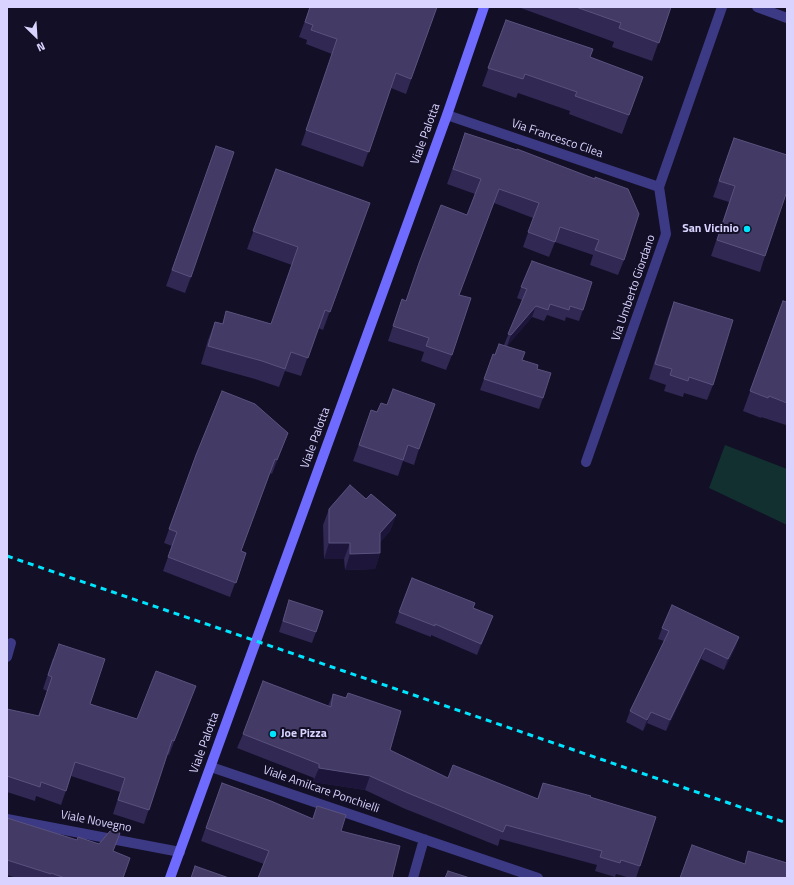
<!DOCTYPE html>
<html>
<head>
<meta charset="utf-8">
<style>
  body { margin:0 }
  #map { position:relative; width:794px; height:885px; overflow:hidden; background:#130f26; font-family:"Titillium Web",sans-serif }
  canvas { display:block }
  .frame { position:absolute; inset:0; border:8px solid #d9d4ff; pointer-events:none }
  .north { position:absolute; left:16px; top:16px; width:40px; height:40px; -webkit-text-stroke:3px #130f26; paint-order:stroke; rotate:155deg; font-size:11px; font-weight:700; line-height:16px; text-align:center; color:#d9d4ff }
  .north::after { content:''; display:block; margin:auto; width:14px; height:18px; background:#d9d4ff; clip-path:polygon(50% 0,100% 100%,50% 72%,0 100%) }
</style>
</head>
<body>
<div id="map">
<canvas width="794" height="885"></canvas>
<div class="frame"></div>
<div class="north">N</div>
</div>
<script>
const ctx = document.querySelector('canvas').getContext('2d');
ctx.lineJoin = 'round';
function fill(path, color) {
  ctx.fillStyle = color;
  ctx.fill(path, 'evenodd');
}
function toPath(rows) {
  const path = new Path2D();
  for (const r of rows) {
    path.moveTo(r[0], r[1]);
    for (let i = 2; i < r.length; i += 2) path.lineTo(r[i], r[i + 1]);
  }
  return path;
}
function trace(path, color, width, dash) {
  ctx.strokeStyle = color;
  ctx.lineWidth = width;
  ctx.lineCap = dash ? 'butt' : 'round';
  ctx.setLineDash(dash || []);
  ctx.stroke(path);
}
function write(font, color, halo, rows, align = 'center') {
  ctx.font = font + ' "Titillium Web",sans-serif';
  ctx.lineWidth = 4;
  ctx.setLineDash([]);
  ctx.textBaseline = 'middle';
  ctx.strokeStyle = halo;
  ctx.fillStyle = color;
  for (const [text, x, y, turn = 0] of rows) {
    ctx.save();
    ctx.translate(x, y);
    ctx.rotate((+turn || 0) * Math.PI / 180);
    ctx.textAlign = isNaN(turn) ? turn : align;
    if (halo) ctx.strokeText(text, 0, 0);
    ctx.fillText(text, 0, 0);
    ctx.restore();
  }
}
fill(toPath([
  [725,445,787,469,787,525,709,488]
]), '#12302f');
trace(toPath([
  [757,7,787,18],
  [447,115,659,187],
  [586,462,666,234,659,187,722,7],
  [7,657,11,643],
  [211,767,538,878],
  [7,819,180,852],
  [413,878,424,839]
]), '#3d3a85', 10);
trace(toPath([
  [170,878,447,115,484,7]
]), '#6f6bff', 10);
trace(toPath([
  [7,556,221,629,787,823]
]), '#00e5ff', 3, [6, 5]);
fill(toPath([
  [310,7,437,7,406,94,391,88,363,167,301,145,332,54,306,44,307,40,299,37],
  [518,7,671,7,652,61,612,47,614,42],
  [506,20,590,57,643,77,622,134,569,114,570,111,518,93,516,98,482,86],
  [465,133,624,260,618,275,590,265,593,255,555,242,549,257,523,247,533,218,494,203,459,295,452,355,446,370,421,361,424,352,388,341,402,299,406,301,419,263,467,215,475,194,447,184],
  [734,138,765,256,760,272,711,256,729,202,713,197],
  [216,146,191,277,185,293,166,286],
  [276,169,370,203,323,330,318,328,301,376,285,371,279,387,255,379,201,364,208,340,215,322,222,324,226,311,271,324,292,265,247,249],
  [521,287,583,310,579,321,566,317,565,321,547,315,544,321,532,317,507,346,522,360,537,369,543,398,539,409,480,390,493,354,495,355,499,344,506,346,504,345,522,300,517,298],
  [783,301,787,302,787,423,786,425,761,417,761,418,743,411],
  [674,302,713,385,707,400,684,393,683,397,664,391,666,385,649,379,668,318],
  [393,389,419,449,414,465,403,461,398,476,353,461,371,410,377,412,387,405],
  [288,433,272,474,270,473,241,551,246,553,230,597,163,571,172,546,164,543,196,455],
  [366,499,396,515,390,531,380,542,380,553,375,569,345,570,344,559,324,559,323,525,329,509],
  [412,578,473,608,493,616,489,627,477,655,431,635,431,637,395,623],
  [289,600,316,632,312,643,279,632],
  [662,628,739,637,735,648,724,670,701,659,666,731,647,723,643,731,626,722,630,711,664,641,658,639],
  [53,658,90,704,137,719,196,686,169,755,167,754,144,824,113,814,120,792,71,776,61,805,36,796,35,801,7,792,7,710,38,716,47,691,43,689],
  [348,693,390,750,448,778,537,799,543,783,590,797,640,866,636,878,630,878,616,874,615,877,595,871,597,865,500,839,498,846,403,808,365,790,313,782,314,778,237,748,243,734,328,706,333,694,346,698],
  [222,783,271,801,312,819,317,806,341,831,264,864,201,841],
  [7,818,76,840,113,851,123,878,17,878,7,875]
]), '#312854');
fill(toPath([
  [536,306,532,317,507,346,511,335],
  [288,433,283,447,272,474,277,460],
  [396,515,390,531,375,549,380,533],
  [329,543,350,543,344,559,324,559],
  [380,553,375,569,345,570,350,554],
  [493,616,489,627,477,655,481,644],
  [739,637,735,648,724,670,728,659],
  [705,648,701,659,666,731,670,720],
  [196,686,191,700,169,755,174,741],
  [651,712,647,723,643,731,647,720],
  [319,768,370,776,365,790,313,782]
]), '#1d163a');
const building = toPath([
  [310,7,437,7,411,79,396,73,369,152,306,130,337,39,311,30,313,25,305,22,310,7],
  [576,7,671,7,659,43,619,28,621,23,576,7],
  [506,20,593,49,590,57,643,77,629,115,575,96,577,92,525,74,523,79,488,68,506,20],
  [465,133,517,150,517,149,595,179,595,177,628,189,639,214,624,260,595,250,599,240,560,227,555,242,528,232,539,203,499,189,459,295,471,298,452,355,426,346,429,338,393,326,402,299,406,301,419,263,441,205,467,215,481,179,453,169,465,133],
  [734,138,787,155,787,191,765,256,717,240,735,186,719,181,734,138],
  [216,146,234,152,191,277,172,270,216,146],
  [276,169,370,203,330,312,325,310,308,358,291,352,285,369,262,361,208,346,215,322,223,324,226,311,271,324,298,247,253,231,276,169],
  [532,261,592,282,583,310,570,306,569,310,550,304,548,310,536,306,511,335,508,334,527,289,521,287,532,261],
  [783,301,787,302,787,403,769,396,768,398,750,391,783,301],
  [674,302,733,320,713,385,689,377,688,381,670,375,672,369,655,364,674,302],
  [499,344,525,352,522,360,538,365,537,369,551,373,543,398,484,379,493,354,495,355,499,344],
  [393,389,435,404,419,449,408,445,403,460,359,445,371,410,377,412,381,403,387,405,393,389],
  [222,391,255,404,288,433,277,460,275,459,241,551,246,553,236,583,168,557,177,532,169,529,196,455,222,391],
  [350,485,366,499,371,494,396,515,380,533,380,553,350,554,350,543,329,543,329,509,350,485],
  [412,578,475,603,473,608,493,616,481,644,435,624,435,626,399,612,412,578],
  [289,600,323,611,316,632,283,621,289,600],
  [672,605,739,637,728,659,705,648,670,720,651,712,647,720,630,711,669,631,662,628,672,605],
  [59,644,105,659,90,704,137,719,156,671,196,686,174,741,172,740,149,810,118,800,125,778,75,762,66,791,41,782,40,787,7,776,7,709,39,716,52,677,48,675,59,644],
  [263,681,331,707,333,694,346,698,348,693,401,711,390,750,448,778,453,765,538,799,543,783,591,796,590,797,656,817,640,866,621,860,620,863,600,857,602,851,506,825,503,832,408,793,370,776,319,768,319,764,243,734,263,681],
  [222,783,271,801,313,819,317,806,346,815,341,831,400,846,392,878,258,878,269,851,206,828,222,783],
  [7,818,77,840,78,837,99,844,110,831,120,833,113,851,130,858,123,878,65,878,51,873,51,874,7,860,7,818],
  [692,845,745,864,748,851,787,863,787,878,680,878,692,845],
  [195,866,229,878,191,878,195,866],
  [448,871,470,878,445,878,448,871]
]);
fill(building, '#433a66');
trace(building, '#5a527e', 1);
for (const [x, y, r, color] of [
  [747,229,4,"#00e5ff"],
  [273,734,4,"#00e5ff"]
]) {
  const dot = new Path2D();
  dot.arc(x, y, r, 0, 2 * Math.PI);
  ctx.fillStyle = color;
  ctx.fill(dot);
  trace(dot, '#130f26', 1.5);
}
write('12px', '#d9d4ff', '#130f26', [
  ["Viale Palotta",426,134,-70],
  ["Via Francesco Cilea",557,139,19],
  ["Via Umberto Giordano",634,288,-71],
  ["Viale Palotta",316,438,-70],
  ["Viale Palotta",205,743,-70],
  ["Viale Amilcare Ponchielli",321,790,19],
  ["Viale Novegno",96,822,11]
]);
write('bold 12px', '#d9d4ff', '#130f26', [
  ["San Vicinio",739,229],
  ["Joe Pizza",281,734,"left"]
], 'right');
</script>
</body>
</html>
